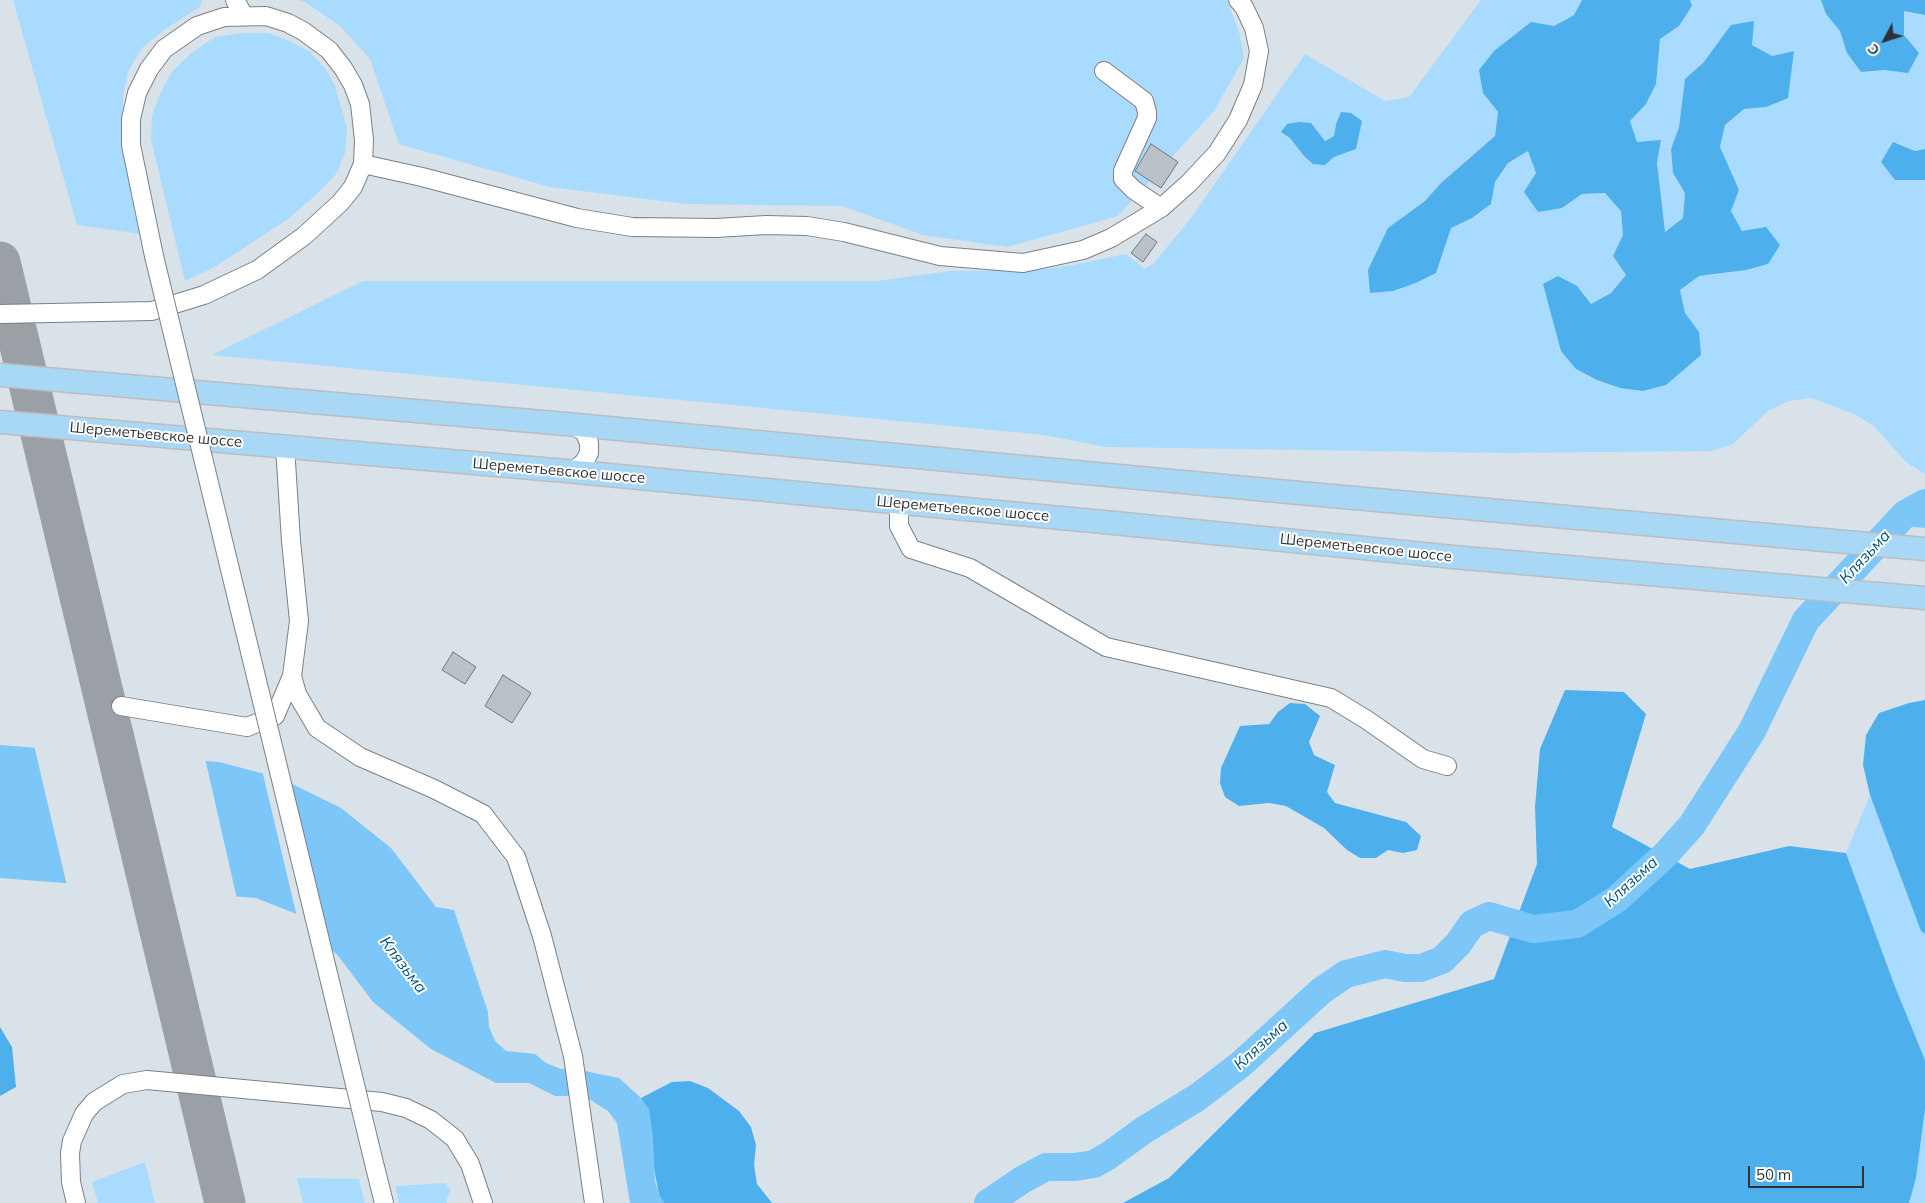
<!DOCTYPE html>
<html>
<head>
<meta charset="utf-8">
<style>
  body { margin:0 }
  #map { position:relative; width:1925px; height:1203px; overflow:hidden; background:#d9e2e8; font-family:Mulish,sans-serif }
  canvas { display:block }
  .north { position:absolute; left:1860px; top:15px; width:50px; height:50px; -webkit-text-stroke:4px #fff; paint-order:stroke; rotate:230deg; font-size:14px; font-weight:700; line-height:20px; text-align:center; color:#2f3234 }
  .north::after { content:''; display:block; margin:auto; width:18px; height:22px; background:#2f3234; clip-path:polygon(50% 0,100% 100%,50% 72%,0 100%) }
  .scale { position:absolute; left:1748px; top:1166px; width:116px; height:22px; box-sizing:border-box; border:2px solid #2f3234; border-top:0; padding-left:6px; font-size:15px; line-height:18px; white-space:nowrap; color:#2f3234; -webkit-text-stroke:4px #fff; paint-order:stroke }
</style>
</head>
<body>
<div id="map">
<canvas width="1925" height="1203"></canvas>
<div class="north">С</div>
<div class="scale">50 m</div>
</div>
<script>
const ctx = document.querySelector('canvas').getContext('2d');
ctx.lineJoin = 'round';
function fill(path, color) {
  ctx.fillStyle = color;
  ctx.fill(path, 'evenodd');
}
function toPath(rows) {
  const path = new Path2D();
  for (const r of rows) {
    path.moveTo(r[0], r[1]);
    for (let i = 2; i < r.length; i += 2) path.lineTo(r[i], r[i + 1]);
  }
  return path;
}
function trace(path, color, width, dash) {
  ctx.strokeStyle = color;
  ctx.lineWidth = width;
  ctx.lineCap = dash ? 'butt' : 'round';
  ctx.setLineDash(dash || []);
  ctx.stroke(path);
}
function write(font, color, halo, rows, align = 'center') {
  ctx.font = font + ' Mulish,sans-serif';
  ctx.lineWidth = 4;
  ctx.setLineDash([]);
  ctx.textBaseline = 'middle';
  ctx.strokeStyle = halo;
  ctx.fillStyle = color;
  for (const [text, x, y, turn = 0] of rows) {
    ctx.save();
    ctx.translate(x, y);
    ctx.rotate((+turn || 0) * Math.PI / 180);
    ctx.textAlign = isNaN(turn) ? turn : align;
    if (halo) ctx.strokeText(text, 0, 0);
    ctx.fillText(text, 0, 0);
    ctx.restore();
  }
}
fill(toPath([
  [13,0,202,0,200,7,164,30,142,48,128,72,123,96,123,145,135,216,141,234,77,225],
  [298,0,1227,0,1239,31,1244,58,1214,111,1118,216,1007,247,923,235,842,206,686,204,550,187,399,144,370,59,340,26,305,2],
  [1481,0,1582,0,1574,15,1554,26,1483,93,1498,112,1495,136,1441,183,1425,201,1388,228,1370,293,1393,291,1416,283,1436,273,1451,227,1472,218,1491,204,1495,182,1508,163,1528,151,1536,173,1562,208,1582,194,1606,193,1621,211,1623,235,1613,256,1626,275,1611,293,1591,304,1577,286,1576,369,1597,380,1620,388,1643,391,1666,385,1699,332,1685,313,1680,290,1699,276,1746,270,1768,264,1742,231,1731,211,1739,190,1720,147,1725,125,1744,109,1766,107,1794,51,1772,56,1752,45,1731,25,1703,63,1685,79,1679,127,1671,149,1673,173,1685,193,1683,218,1664,233,1657,163,1661,141,1637,142,1630,121,1646,104,1656,84,1660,38,1679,26,1692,6,1690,0,1821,0,1826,14,1840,31,1847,53,1861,72,1884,70,1908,73,1919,53,1904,35,1904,11,1925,15,1925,149,1916,151,1893,142,1895,180,1925,180,1925,474,1906,462,1874,426,1854,414,1811,398,1789,401,1769,410,1733,444,1711,451,1504,453,1106,447,1044,435,212,355,363,281,877,281,950,271,1038,270,1073,265,1126,254,1145,269,1154,263,1191,218,1305,54,1385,101,1409,97],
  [1336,124,1356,149,1334,157,1325,165,1304,156,1290,138,1324,141,1334,136],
  [242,33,269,33,292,42,310,52,324,67,335,85,347,129,345,153,336,174,319,192,288,219,216,266,185,281,151,140,152,116,160,94,172,72,190,54,215,37],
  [1870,795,1921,931,1925,934,1925,1060,1894,984,1846,853],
  [1925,1109,1925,1203,1909,1203,1916,1178],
  [145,1162,155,1203,98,1203,92,1182],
  [297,1178,359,1179,365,1203,303,1203],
  [445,1183,451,1190,446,1199,447,1203,399,1203,395,1186]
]), '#a8dbfe');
fill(toPath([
  [1582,0,1690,0,1692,6,1679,26,1660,39,1656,84,1646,104,1630,121,1637,142,1661,140,1657,163,1665,232,1683,218,1685,193,1673,173,1671,149,1679,127,1685,79,1703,63,1731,25,1754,21,1752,45,1772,56,1794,51,1788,98,1766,107,1744,109,1725,125,1720,147,1739,190,1731,211,1742,231,1766,227,1780,245,1768,264,1746,270,1699,276,1680,290,1685,313,1699,332,1701,355,1666,385,1643,391,1620,388,1597,380,1576,369,1561,351,1543,284,1558,276,1577,286,1591,304,1611,293,1626,275,1613,256,1623,235,1621,211,1605,193,1582,194,1562,208,1538,212,1524,192,1536,173,1528,151,1508,163,1495,182,1491,204,1472,218,1451,228,1436,273,1416,283,1393,291,1370,293,1368,270,1388,228,1425,201,1441,183,1495,136,1498,112,1483,93,1479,70,1494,51,1531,22,1554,26,1574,15],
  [1821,0,1925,0,1925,15,1904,11,1904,35,1919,53,1908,73,1884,70,1861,72,1847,53,1840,31,1826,14],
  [1341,112,1351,113,1362,121,1356,149,1334,157,1325,165,1313,164,1304,156,1290,138,1281,132,1287,124,1299,122,1311,123,1325,141,1334,136,1336,124],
  [1893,142,1915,151,1925,149,1925,180,1895,180,1881,162],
  [1565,690,1624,692,1646,714,1612,827,1690,869,1789,846,1846,853,1894,984,1925,1060,1925,1109,1916,1178,1909,1203,1123,1203,1169,1178,1315,1033,1494,979,1537,864,1535,807,1540,749],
  [1925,700,1925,934,1921,931,1870,795,1863,765,1866,735,1879,713,1909,703],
  [1290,703,1305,704,1320,716,1309,742,1314,755,1335,765,1327,792,1335,803,1406,822,1421,836,1417,850,1403,853,1388,850,1376,858,1360,858,1347,850,1324,828,1286,806,1269,803,1239,806,1225,797,1220,783,1221,768,1240,726,1269,724,1278,712],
  [0,1027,12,1047,16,1087,0,1096],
  [690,1081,708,1088,739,1111,751,1127,756,1145,754,1165,757,1184,772,1203,664,1203,659,1195,641,1098,672,1082]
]), '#4db0ed');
fill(toPath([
  [1925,490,1925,528,1877,524,1909,496],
  [0,745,219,762,280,778,341,808,391,848,436,907,454,910,488,1012,489,1027,495,1041,506,1051,535,1054,546,1063,561,1069,575,1069,619,1078,641,1098,649,1109,653,1138,655,1181,659,1195,664,1203,630,1203,617,1123,608,1111,584,1096,555,1096,529,1083,496,1083,431,1049,373,1002,339,957,299,915,256,898,0,878]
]), '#7cc6f8');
fill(toPath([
  [34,745,205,758,237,899,67,886],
  [262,770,281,775,327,949,297,917]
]), '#d9e2e8');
trace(toPath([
  [988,1203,1022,1180,1046,1167,1075,1167,1094,1164,1108,1156,1144,1130,1198,1097,1241,1064,1321,991,1346,974,1385,964,1405,968,1421,968,1442,960,1458,944,1472,924,1489,916,1533,929,1577,924,1617,899,1666,854,1692,825,1752,731,1806,620,1905,514,1925,503]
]), '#7cc6f8', 28);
trace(toPath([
  [0,262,225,1203]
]), '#9aa0a5', 41);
const building = toPath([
  [1151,144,1178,162,1161,188,1135,171,1151,144],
  [1146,234,1157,242,1143,262,1131,253,1146,234],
  [453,652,476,667,465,684,442,670,453,652],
  [503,675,531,693,512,723,485,706,503,675]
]);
fill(building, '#bac2c8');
trace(building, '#70777c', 1);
const minor = toPath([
  [235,0,244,16],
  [1104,71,1144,101,1147,112,1147,118,1123,171,1123,179,1134,190,1161,208],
  [154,256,131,145,131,119,137,93,149,69,164,49,197,26,224,17,266,16,288,23,303,31,329,50,343,68,353,85,360,104,364,140,363,164,422,177,577,218,632,227,716,228,766,225,807,226,844,232,940,256,1023,263,1083,250,1111,238,1161,208,1189,183,1217,153,1238,120,1253,85,1259,51,1254,28,1244,7,1238,0],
  [0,314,152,311,204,295,257,270,304,236,340,203,353,187,363,164],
  [285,446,291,541,299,621,292,676,297,694,317,728,360,757,434,789,483,814,516,857,542,936,573,1056,594,1203],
  [566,471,576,469,584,462,589,453,589,443,585,433,577,427,569,425],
  [899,503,899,526,911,549,970,568,1106,647,1331,698,1367,720,1423,759,1447,766],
  [121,706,247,727,275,716,292,676],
  [375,1167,384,1203],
  [76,1203,71,1182,70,1153,72,1141,84,1114,94,1102,123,1084,147,1080,382,1102,406,1108,431,1120,455,1139,470,1164,483,1203]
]);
const major = toPath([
  [0,375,566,424,1310,494,1925,549],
  [0,422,566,471,1114,523,1453,557,1925,598]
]);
trace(minor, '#7a8187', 20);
trace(major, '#bcbdbe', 25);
trace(minor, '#fff', 18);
trace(major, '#a9d8f7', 22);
const minorBridge = toPath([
  [154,256,375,1167]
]);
trace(minorBridge, '#7a8187', 20, []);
trace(minorBridge, '#fff', 18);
write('15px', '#2f3234', '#fff', [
  ["Шереметьевское шоссе",156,435,5],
  ["Шереметьевское шоссе",559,471,5],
  ["Шереметьевское шоссе",963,509,5],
  ["Шереметьевское шоссе",1366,548,6]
]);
write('italic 16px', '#02547c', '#fff', [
  ["Клязьма",1865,557,-47],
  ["Клязьма",1631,882,-42],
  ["Клязьма",403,965,53],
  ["Клязьма",1261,1045,-42]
]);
</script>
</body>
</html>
